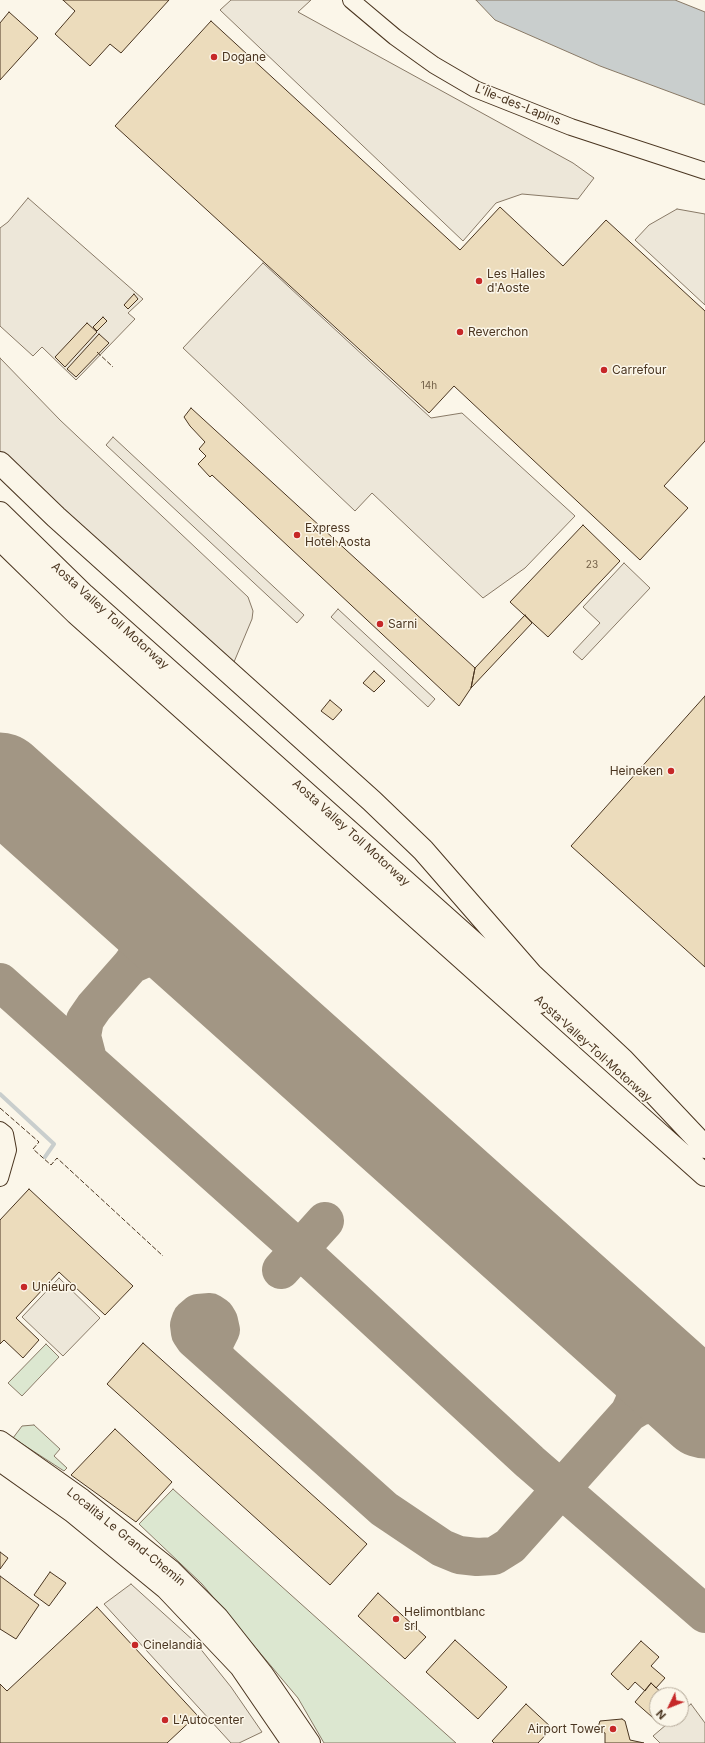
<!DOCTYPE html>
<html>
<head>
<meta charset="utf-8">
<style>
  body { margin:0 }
  #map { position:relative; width:705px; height:1743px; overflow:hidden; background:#fbf6e9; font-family:Inter,sans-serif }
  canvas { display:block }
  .north { position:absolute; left:649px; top:1687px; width:40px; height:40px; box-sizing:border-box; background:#fbf6e9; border:1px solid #b4a999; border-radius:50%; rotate:227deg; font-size:11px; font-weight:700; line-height:16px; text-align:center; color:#4a3520 }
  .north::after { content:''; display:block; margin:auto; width:14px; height:18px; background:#c62828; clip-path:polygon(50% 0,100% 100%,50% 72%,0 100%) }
</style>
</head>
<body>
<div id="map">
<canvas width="705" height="1743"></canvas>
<div class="north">N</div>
</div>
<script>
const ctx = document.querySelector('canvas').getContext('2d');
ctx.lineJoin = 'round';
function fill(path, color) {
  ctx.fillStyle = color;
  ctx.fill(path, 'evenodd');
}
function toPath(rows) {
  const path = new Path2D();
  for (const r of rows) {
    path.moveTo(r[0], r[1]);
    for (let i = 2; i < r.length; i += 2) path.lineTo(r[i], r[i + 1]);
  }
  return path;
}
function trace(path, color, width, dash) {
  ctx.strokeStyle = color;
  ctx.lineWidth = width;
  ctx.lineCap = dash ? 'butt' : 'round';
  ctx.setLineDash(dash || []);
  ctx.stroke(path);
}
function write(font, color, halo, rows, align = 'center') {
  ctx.font = font + ' Inter,sans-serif';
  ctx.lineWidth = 3;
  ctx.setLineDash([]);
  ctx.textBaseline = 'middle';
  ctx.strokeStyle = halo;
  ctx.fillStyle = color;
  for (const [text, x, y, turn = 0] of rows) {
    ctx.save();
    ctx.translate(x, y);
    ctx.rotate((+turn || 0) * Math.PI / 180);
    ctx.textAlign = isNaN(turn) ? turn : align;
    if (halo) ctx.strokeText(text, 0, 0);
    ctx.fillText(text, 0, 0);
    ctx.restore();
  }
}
const green = toPath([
  [46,1344,59,1357,22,1396,8,1383,46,1344],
  [34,1425,60,1449,54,1456,67,1468,64,1471,13,1438,22,1426,34,1425],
  [173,1489,456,1743,324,1743,298,1698,202,1584,139,1524,173,1489]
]);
fill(green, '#dce7d0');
trace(green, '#887966', 1);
const parking = toPath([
  [231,0,311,0,298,12,573,163,594,178,578,199,522,194,496,203,463,241,220,10,231,0],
  [28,198,143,299,128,313,135,319,76,380,42,347,33,356,0,326,0,228,8,222,28,198],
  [677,209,705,214,705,305,635,240,649,225,677,209],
  [263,263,431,418,462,413,575,516,525,568,483,598,372,493,355,511,183,348,263,263],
  [0,358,60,420,248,597,253,611,252,619,234,662,200,635,41,491,0,451,0,358],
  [113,437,304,615,297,623,106,445,113,437],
  [624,563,650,588,582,660,573,652,600,623,583,607,624,563],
  [338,609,435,699,428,707,331,617,338,609],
  [59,1278,100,1318,63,1356,22,1317,59,1278],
  [131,1584,195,1642,231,1687,262,1732,239,1743,231,1743,104,1604,131,1584],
  [691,1704,705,1723,705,1743,660,1743,653,1736,673,1719,681,1719,681,1712,691,1704]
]);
fill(parking, '#ede7d9');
trace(parking, '#887966', 1);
const water = toPath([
  [476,0,675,0,705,12,705,105,600,66,495,20,476,0]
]);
fill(water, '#c9cecd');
trace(water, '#887966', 1);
trace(toPath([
  [0,1094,54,1144,45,1157]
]), '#c9cecd', 4);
trace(toPath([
  [131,965,151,956,173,954,212,970],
  [0,982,299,1249,530,1462,705,1614],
  [88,1059,82,1036,85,1020,94,1007,131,965,136,958,138,949,139,936,137,924,134,913,118,886],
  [281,1270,325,1221],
  [616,1331,631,1355,636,1372,637,1387,634,1402,629,1413],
  [220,1362,215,1356,213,1346,221,1330,219,1321,216,1316,210,1312,198,1313,191,1319,189,1325,190,1333,194,1339,384,1509,442,1548,459,1555,477,1557,494,1556,510,1546,629,1413,639,1407,653,1403,666,1401,702,1408]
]), '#a29684', 38);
trace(toPath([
  [0,780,705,1411]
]), '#a29684', 95);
const building = toPath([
  [63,0,169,0,121,53,110,44,90,66,55,34,75,11,63,0],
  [9,12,38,38,0,80,0,23,9,12],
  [211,21,460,250,500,207,563,266,606,220,705,311,705,441,664,486,688,508,640,560,454,386,429,413,115,126,211,21],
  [134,294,138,299,128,309,124,305,134,294],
  [103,317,107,321,97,331,93,327,103,317],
  [87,323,97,332,65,367,55,357,87,323],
  [99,334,109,343,76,377,67,369,99,334],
  [191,408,475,668,471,688,459,706,212,475,210,477,198,464,206,456,199,449,205,442,190,426,184,417,191,408],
  [583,525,620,561,548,637,510,602,583,525],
  [525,615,532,623,471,688,475,668,525,615],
  [374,671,385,681,374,692,363,683,374,671],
  [705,696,705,967,571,846,705,696],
  [330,700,342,710,333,720,321,711,330,700],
  [29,1189,133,1286,105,1315,59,1272,16,1318,39,1340,23,1358,4,1340,0,1344,0,1220,29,1189],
  [143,1343,367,1544,330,1585,107,1384,143,1343],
  [115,1429,172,1482,136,1522,71,1475,115,1429],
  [0,1552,8,1558,0,1569,0,1552],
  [50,1572,66,1583,49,1606,34,1595,50,1572],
  [0,1576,39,1605,16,1639,0,1629,0,1576],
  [378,1593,426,1637,405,1659,358,1616,378,1593],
  [97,1607,197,1715,167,1743,0,1743,0,1684,7,1691,97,1607],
  [455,1640,507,1687,478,1719,426,1672,455,1640],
  [641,1641,659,1657,651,1666,665,1678,656,1688,651,1683,645,1691,635,1682,628,1690,611,1674,641,1641],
  [651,1683,664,1695,657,1695,657,1719,664,1719,660,1724,635,1702,651,1683],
  [526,1704,552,1728,538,1743,494,1743,492,1741,526,1704],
  [622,1719,625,1721,630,1740,644,1743,605,1743,605,1733,600,1731,598,1727,600,1721,622,1719]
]);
fill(building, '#ecdcbc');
trace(building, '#4a3520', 1);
const minor = toPath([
  [351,0,395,37,434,65,475,89,571,127,705,171],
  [0,1130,5,1134,8,1150,0,1178]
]);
const major = toPath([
  [0,1441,82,1499,171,1570,218,1617,263,1674,310,1743],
  [0,1461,72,1512,166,1589,240,1667,292,1743]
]);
const highway = toPath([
  [0,463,56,517,372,801,423,850,531,974,623,1060,705,1147],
  [0,513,84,595,540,1002],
  [0,539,76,613,705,1175]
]);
trace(minor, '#4a3520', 18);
trace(major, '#4a3520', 22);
trace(highway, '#4a3520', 24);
trace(minor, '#fbf6e9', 16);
trace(major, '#fbf6e9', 20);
trace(highway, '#fbf6e9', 22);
trace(toPath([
  [97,352,113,367],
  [0,1108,39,1142,33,1149,51,1165,57,1158,163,1256]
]), '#4a3520', 1, [5, 2]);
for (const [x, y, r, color] of [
  [214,57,4,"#c62828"],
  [479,281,4,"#c62828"],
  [460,332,4,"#c62828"],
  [604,370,4,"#c62828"],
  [297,535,4,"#c62828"],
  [380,624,4,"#c62828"],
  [671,771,4,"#c62828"],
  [24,1287,4,"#c62828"],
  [396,1619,4,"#c62828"],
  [135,1645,4,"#c62828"],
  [165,1720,4,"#c62828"],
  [613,1729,4,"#c62828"]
]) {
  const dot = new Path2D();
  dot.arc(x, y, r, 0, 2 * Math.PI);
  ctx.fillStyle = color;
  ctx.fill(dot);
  trace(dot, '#fbf6e9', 1.5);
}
write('10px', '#725f47', null, [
  ["14h",429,386],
  ["23",592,565]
]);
write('12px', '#4a3520', '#fbf6e9', [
  ["Dogane",222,57],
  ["Les Halles",487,274],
  ["d'Aoste",487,288],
  ["Reverchon",468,332],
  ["Carrefour",612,370],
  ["Express",305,528],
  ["Hotel Aosta",305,542],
  ["Sarni",388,624],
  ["Heineken",663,771,"right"],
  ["Unieuro",32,1287],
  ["Helimontblanc",404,1612],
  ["srl",404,1626],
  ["Cinelandia",143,1645],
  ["L'Autocenter",173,1720],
  ["Airport Tower",605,1729,"right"]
], 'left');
write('12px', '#4a3520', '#fbf6e9', [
  ["L'Île-des-Lapins",518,105,22],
  ["Aosta Valley Toll Motorway",110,616,42],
  ["Aosta Valley Toll Motorway",351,833,42],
  ["Aosta Valley Toll Motorway",593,1049,42],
  ["Località Le Grand-Chemin",126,1537,39]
]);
</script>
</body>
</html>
